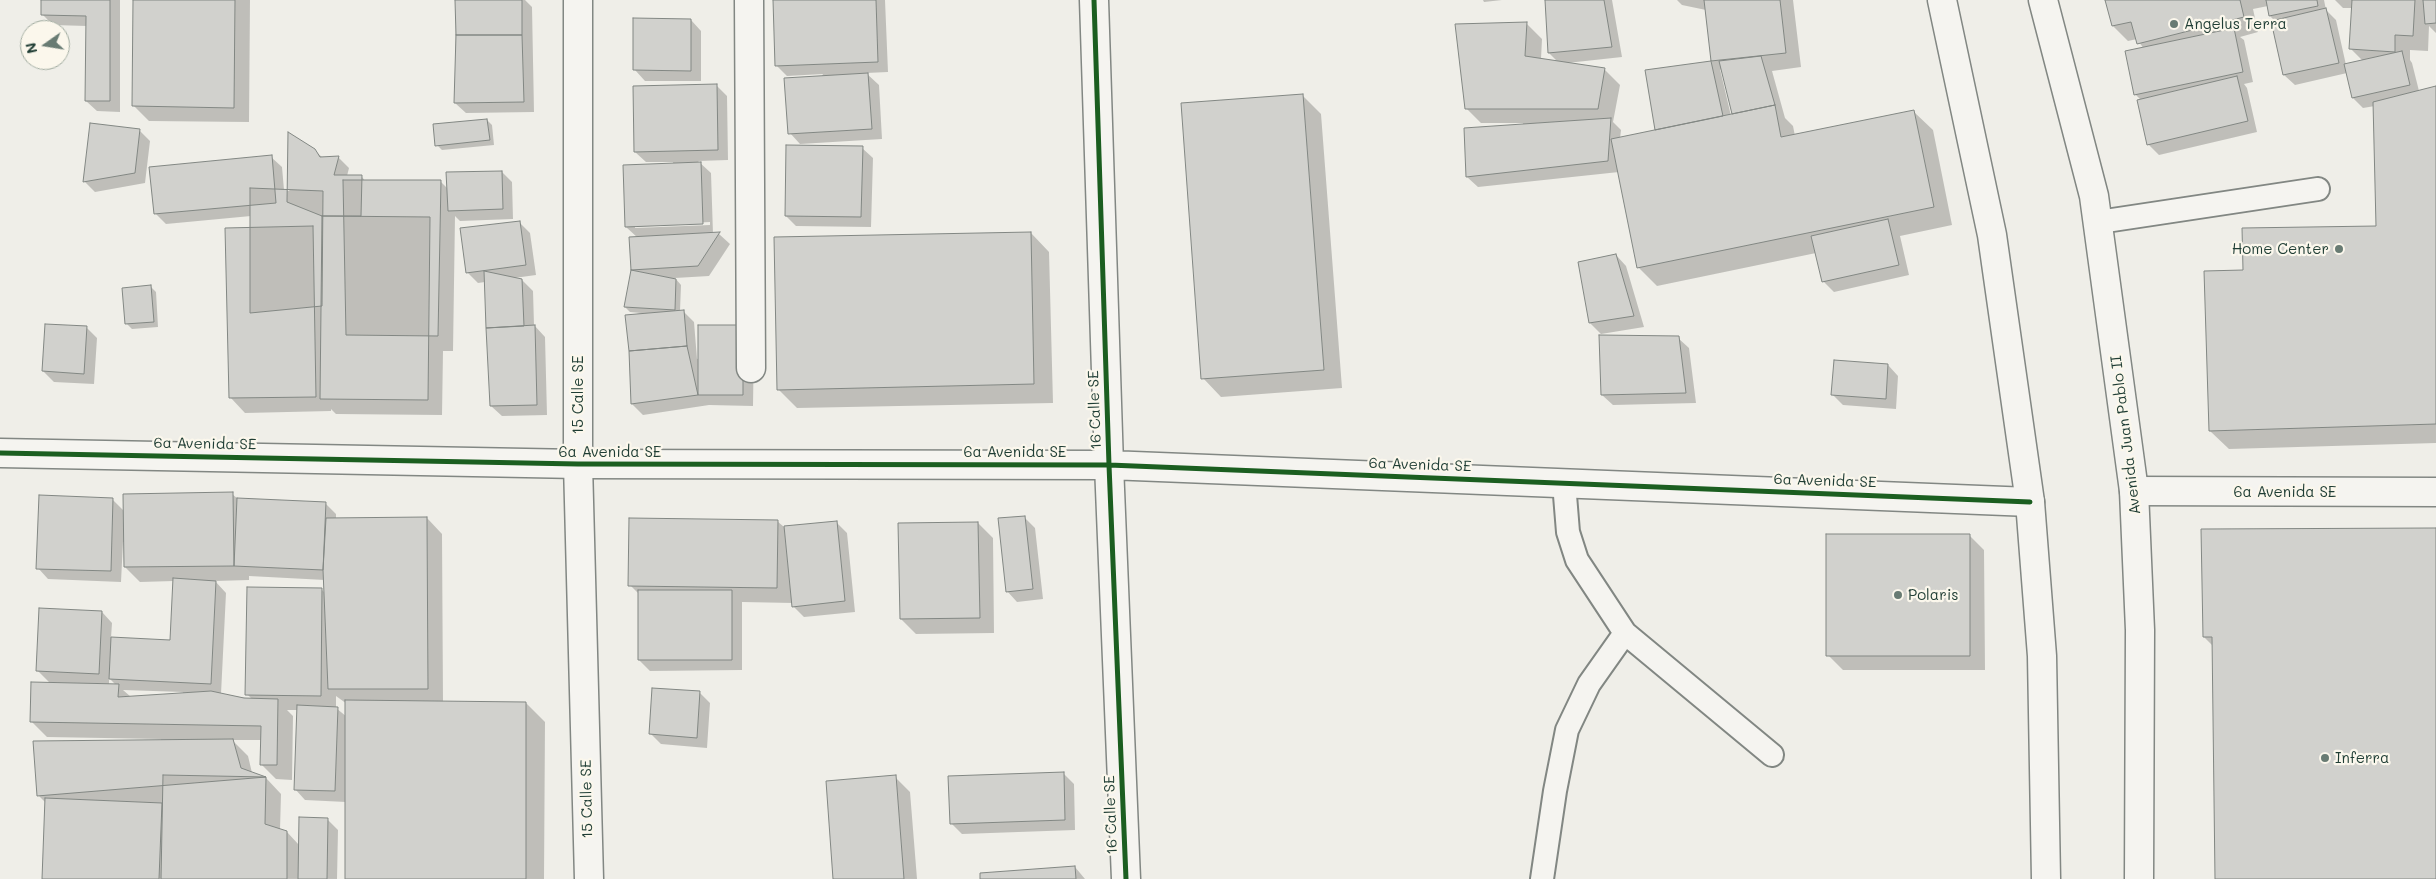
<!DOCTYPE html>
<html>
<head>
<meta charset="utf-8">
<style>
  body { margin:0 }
  #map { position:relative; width:2436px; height:879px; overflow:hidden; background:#efeee8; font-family:Mali,sans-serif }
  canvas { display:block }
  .north { position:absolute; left:20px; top:20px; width:50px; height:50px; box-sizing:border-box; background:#fbf7ec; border:1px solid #a3ada2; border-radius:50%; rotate:257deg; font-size:14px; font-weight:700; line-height:20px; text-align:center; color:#1f3d34 }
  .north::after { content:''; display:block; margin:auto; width:18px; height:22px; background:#687b73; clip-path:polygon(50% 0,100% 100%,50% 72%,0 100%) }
</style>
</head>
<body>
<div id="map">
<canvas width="2436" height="879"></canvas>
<div class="north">N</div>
</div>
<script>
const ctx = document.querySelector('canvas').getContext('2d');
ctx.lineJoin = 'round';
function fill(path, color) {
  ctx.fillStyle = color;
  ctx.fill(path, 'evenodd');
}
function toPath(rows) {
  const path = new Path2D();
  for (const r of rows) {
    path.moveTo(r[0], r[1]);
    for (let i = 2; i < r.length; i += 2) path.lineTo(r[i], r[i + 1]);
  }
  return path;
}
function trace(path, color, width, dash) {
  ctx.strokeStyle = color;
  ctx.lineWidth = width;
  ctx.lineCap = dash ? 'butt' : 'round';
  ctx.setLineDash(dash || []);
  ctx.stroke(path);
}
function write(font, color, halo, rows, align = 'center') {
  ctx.font = font + ' Mali,sans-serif';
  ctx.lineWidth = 4.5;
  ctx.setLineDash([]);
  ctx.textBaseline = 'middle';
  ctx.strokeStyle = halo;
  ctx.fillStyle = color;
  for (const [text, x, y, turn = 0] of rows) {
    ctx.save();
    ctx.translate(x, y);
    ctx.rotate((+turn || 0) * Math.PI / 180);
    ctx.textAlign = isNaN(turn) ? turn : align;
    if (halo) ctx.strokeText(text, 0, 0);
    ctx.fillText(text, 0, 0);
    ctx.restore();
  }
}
fill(toPath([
  [43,0,120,0,120,112,97,111,86,101,87,26,53,25,43,15],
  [135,0,250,0,249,122,149,121,134,106],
  [456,0,525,0,532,7,534,112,466,113,455,103],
  [774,0,885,0,888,72,866,73,879,85,882,139,800,144,790,133,823,74,787,76,776,65],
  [1483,0,1502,0,1484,2],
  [1546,0,1612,0,1622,57,1567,63,1604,69,1620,85,1613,122,1621,130,1620,139,1658,131,1646,71,1712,62,1706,10,1682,5,1677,0,1793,0,1801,67,1772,71,1785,118,1793,126,1795,136,1914,112,1933,130,1952,225,1900,236,1909,275,1834,292,1823,281,1816,253,1657,286,1638,267,1619,172,1478,187,1467,177,1465,129,1523,125,1523,123,1481,123,1466,108,1527,24,1542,39,1541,59,1558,62,1549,53],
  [1720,69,1723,72,1735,115,1731,116],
  [2106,0,2324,0,2326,10,2336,20,2346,65,2363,61,2351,49,2352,8,2343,8,2335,0,2436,0,2436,33,2429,26,2428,51,2410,50,2410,60,2412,63,2419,91,2436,87,2436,443,2229,449,2210,431,2244,271,2377,227,2375,106,2363,108,2353,98,2347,73,2295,85,2284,75,2275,21,2270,16,2268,6,2253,9,2258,32,2240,37,2244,40,2253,82,2244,84,2247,88,2257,132,2159,155,2148,144,2141,100,2135,94,2144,49,2137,39,2128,41,2113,26],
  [691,20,701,31,701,81,645,81,635,70],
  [716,85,727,96,728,160,698,161,711,173,713,234,719,234,730,244,709,276,675,278,681,285,680,311,683,311,694,322,697,359,754,337,753,406,709,405,643,415,632,404,627,316,641,313,630,312,625,307,632,270,630,238,638,238,626,227,673,164,673,162,646,162,635,152],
  [710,222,710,225,635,228,635,226],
  [1303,96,1321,114,1342,388,1221,397,1203,378],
  [487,120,492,125,494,145,442,150,437,145],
  [139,130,150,141,145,183,95,192,85,182],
  [862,148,873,158,871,227,796,226,786,216],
  [314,150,323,158,338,157,349,168,347,176,362,177,366,182,440,181,448,189,502,172,512,182,513,219,460,221,455,216,453,351,443,351,442,415,336,414,331,409,331,411,245,413,230,397,251,216,166,224,155,213,271,157,282,167,284,190,289,191],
  [519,222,530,233,536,275,514,278,522,280,533,291,534,325,545,337,547,415,502,416,491,406,485,282,478,283,467,272],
  [1031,233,1049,252,1053,403,797,408,778,389],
  [1616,255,1626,266,1644,327,1601,334,1590,323,1580,263],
  [150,286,156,292,158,327,132,329,126,323],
  [86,327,97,338,94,384,54,382,43,371],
  [1678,338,1689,348,1696,403,1613,405,1602,395],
  [1888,365,1898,376,1896,409,1843,405,1833,395],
  [232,494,238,499,326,504,336,514,336,519,427,518,442,534,443,702,526,703,545,722,544,879,346,879,346,802,305,800,295,789,298,710,287,710,293,716,292,780,276,779,261,764,262,740,232,740,248,756,252,773,266,778,281,794,280,830,287,832,299,845,327,819,338,830,337,879,43,879,46,803,38,795,161,741,161,739,47,737,32,722,51,684,38,671,102,612,112,623,111,638,171,642,174,581,140,582,125,567,125,542,123,542,121,582,48,579,38,568,40,496,113,500,124,511],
  [249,576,325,580,325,593,322,590,247,694,252,699,221,694,226,593,215,581,249,580],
  [109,678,116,685,109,685],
  [123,690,183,692,183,694,131,697],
  [336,696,347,704,347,717,336,708],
  [1024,517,1035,528,1043,599,1017,602,1007,591],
  [777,521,784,527,837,523,847,533,855,612,804,617,793,606,793,603,742,602,742,670,650,671,639,660,639,594,630,585],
  [978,523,993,538,994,633,916,634,901,619],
  [2436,529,2436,879,2216,879,2214,647,2204,637],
  [1969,535,1984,550,1985,670,1843,670,1828,655],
  [699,692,710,703,707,748,661,744,650,733],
  [1063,773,1074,784,1075,830,962,834,951,823],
  [895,777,910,792,917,879,835,879],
  [1075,867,1085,879,982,879]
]), '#0003');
const building = toPath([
  [41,0,110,0,110,101,85,101,86,16,41,15,41,0],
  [133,0,235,0,234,108,132,106,133,0],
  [455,0,522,0,522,35,456,35,455,0],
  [773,0,876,0,878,62,775,66,773,0],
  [1545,0,1604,0,1612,47,1548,53,1545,0],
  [1704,0,1780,0,1786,53,1711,61,1704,0],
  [2105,0,2240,0,2244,17,2137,44,2131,22,2112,26,2105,0],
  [2266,0,2317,0,2318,6,2269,16,2266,0],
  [2352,0,2415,0,2413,36,2395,35,2395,52,2349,49,2352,0],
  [2423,0,2436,0,2436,23,2425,24,2423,0],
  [2326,8,2339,63,2283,75,2271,21,2326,8],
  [633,18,691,19,691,71,633,70,633,18],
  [1527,22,1525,56,1605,68,1598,109,1465,109,1455,24,1527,22],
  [2234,28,2243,72,2134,95,2125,51,2234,28],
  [456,35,522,35,524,102,454,103,456,35],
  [2402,51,2410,85,2352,98,2344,64,2402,51],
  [1761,56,1775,105,1732,114,1719,61,1761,56],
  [1711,61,1723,116,1655,130,1645,70,1711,61],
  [868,73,872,129,788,134,784,78,868,73],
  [2237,76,2248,121,2147,145,2137,100,2237,76],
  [717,84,718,150,634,152,633,86,717,84],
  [2436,86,2436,424,2209,431,2204,271,2243,270,2242,228,2376,226,2373,102,2436,86],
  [1303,94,1324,370,1201,379,1181,103,1303,94],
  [1775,105,1781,137,1914,110,1934,207,1637,268,1611,139,1775,105],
  [1611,118,1608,161,1466,177,1464,128,1611,118],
  [487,119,490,140,435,146,433,124,487,119],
  [90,123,140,129,135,173,83,182,90,123],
  [288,132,315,149,320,157,339,156,334,175,362,175,361,216,322,216,287,202,288,132],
  [786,145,863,146,861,217,785,216,786,145],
  [272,155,276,203,154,214,149,167,272,155],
  [701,162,703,224,625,227,623,165,701,162],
  [502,171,503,209,448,211,446,172,502,171],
  [343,180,441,180,438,336,346,335,343,180],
  [250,188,323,191,322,306,250,313,250,188],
  [322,216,430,217,428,400,320,399,322,216],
  [1888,219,1899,265,1822,282,1811,236,1888,219],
  [520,221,526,265,466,273,460,228,520,221],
  [313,226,316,397,229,398,225,228,313,226],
  [720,232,698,266,631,270,629,237,720,232],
  [1031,232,1034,384,777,390,774,237,1031,232],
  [1616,254,1634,316,1589,323,1578,262,1616,254],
  [631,270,676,279,675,310,624,307,631,270],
  [484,271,522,279,524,326,486,328,484,271],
  [151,285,154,322,125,324,122,288,151,285],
  [684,310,687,346,629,351,625,315,684,310],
  [45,324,87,326,84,374,42,371,45,324],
  [535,325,537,405,490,406,486,328,535,325],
  [698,325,743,325,743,395,698,395,698,325],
  [1599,335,1679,336,1686,393,1601,395,1599,335],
  [687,346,698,395,631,404,629,351,687,346],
  [1834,360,1888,364,1886,399,1831,395,1834,360],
  [233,492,234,566,124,567,123,494,233,492],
  [39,495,113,498,111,571,36,569,39,495],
  [237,498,326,502,323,570,234,566,237,498],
  [1025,516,1033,589,1006,592,998,518,1025,516],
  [427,517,428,689,328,689,323,570,326,518,427,517],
  [629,518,778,520,777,588,628,586,629,518],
  [837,521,845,601,792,607,784,526,837,521],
  [978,522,980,618,900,619,898,523,978,522],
  [2436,528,2436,879,2215,879,2212,637,2203,637,2201,529,2436,528],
  [1826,534,1970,534,1970,656,1826,656,1826,534],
  [173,578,216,581,211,684,109,679,111,637,170,640,173,578],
  [247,587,322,588,321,696,245,695,247,587],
  [638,590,732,590,732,660,638,660,638,590],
  [39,608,102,611,99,674,36,671,39,608],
  [31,682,119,684,118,697,211,691,244,698,278,699,277,765,260,765,261,726,30,722,31,682],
  [652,688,700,691,697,738,649,734,652,688],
  [345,700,526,702,526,879,345,879,345,700],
  [297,705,338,707,335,791,294,790,297,705],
  [233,739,241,768,266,777,37,796,33,741,233,739],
  [1064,772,1065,820,950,824,948,776,1064,772],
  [163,775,266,777,265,824,287,831,287,879,161,879,163,775],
  [896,775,904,879,833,879,826,781,896,775],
  [45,798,162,803,159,879,42,879,45,798],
  [299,817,328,818,327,879,298,879,299,817],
  [1075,866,1076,879,980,879,980,873,1075,866]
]);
fill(building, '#d1d1cd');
trace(building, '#828783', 1);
const service = toPath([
  [2099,222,2318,189],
  [1564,483,1568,532,1577,560,1625,633,1772,755],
  [1542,879,1555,791,1567,730,1589,684,1625,633]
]);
const minor = toPath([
  [749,0,751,368],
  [1094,0,1109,465,1126,879],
  [0,453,578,464,1109,465,2030,502],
  [2134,491,2436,492]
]);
const tertiary = toPath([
  [578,0,578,464,589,879]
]);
const trunk = toPath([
  [1942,0,1992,235,2030,502,2042,656,2046,879],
  [2043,0,2094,196,2134,491,2140,630,2139,879]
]);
trace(service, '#828783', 26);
trace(minor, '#828783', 31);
trace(tertiary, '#828783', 31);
trace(trunk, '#828783', 31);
trace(service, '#f5f4f0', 22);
trace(minor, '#f5f4f0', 28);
trace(tertiary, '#f5f4f0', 28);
trace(trunk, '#f5f4f0', 28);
trace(toPath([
  [1094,0,1109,465,1126,879],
  [0,453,578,464,1109,465,2030,502]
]), '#1b5e20', 5);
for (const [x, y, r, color] of [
  [2174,24,5,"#687b73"],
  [2339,249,5,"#687b73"],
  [1898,595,5,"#687b73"],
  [2325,758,5,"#687b73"]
]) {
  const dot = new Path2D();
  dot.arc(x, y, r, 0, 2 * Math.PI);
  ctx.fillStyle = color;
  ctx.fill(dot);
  trace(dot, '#fbf7ec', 2);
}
write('15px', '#1f3d34', '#fbf7ec', [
  ["Angelus Terra",2184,24],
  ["Home Center",2329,249,"right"],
  ["Polaris",1908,595],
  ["Inferra",2335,758]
], 'left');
write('15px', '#1f3d34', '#fbf7ec', [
  ["15 Calle SE",578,395,-90],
  ["16 Calle SE",1095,410,-92],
  ["Avenida Juan Pablo II",2126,435,-97],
  ["6a Avenida SE",205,444,1],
  ["6a Avenida SE",610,452],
  ["6a Avenida SE",1015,452],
  ["6a Avenida SE",1420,465,2],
  ["6a Avenida SE",1825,481,2],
  ["6a Avenida SE",2285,492],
  ["15 Calle SE",587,799,-91],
  ["16 Calle SE",1111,815,-92]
]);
</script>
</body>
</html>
